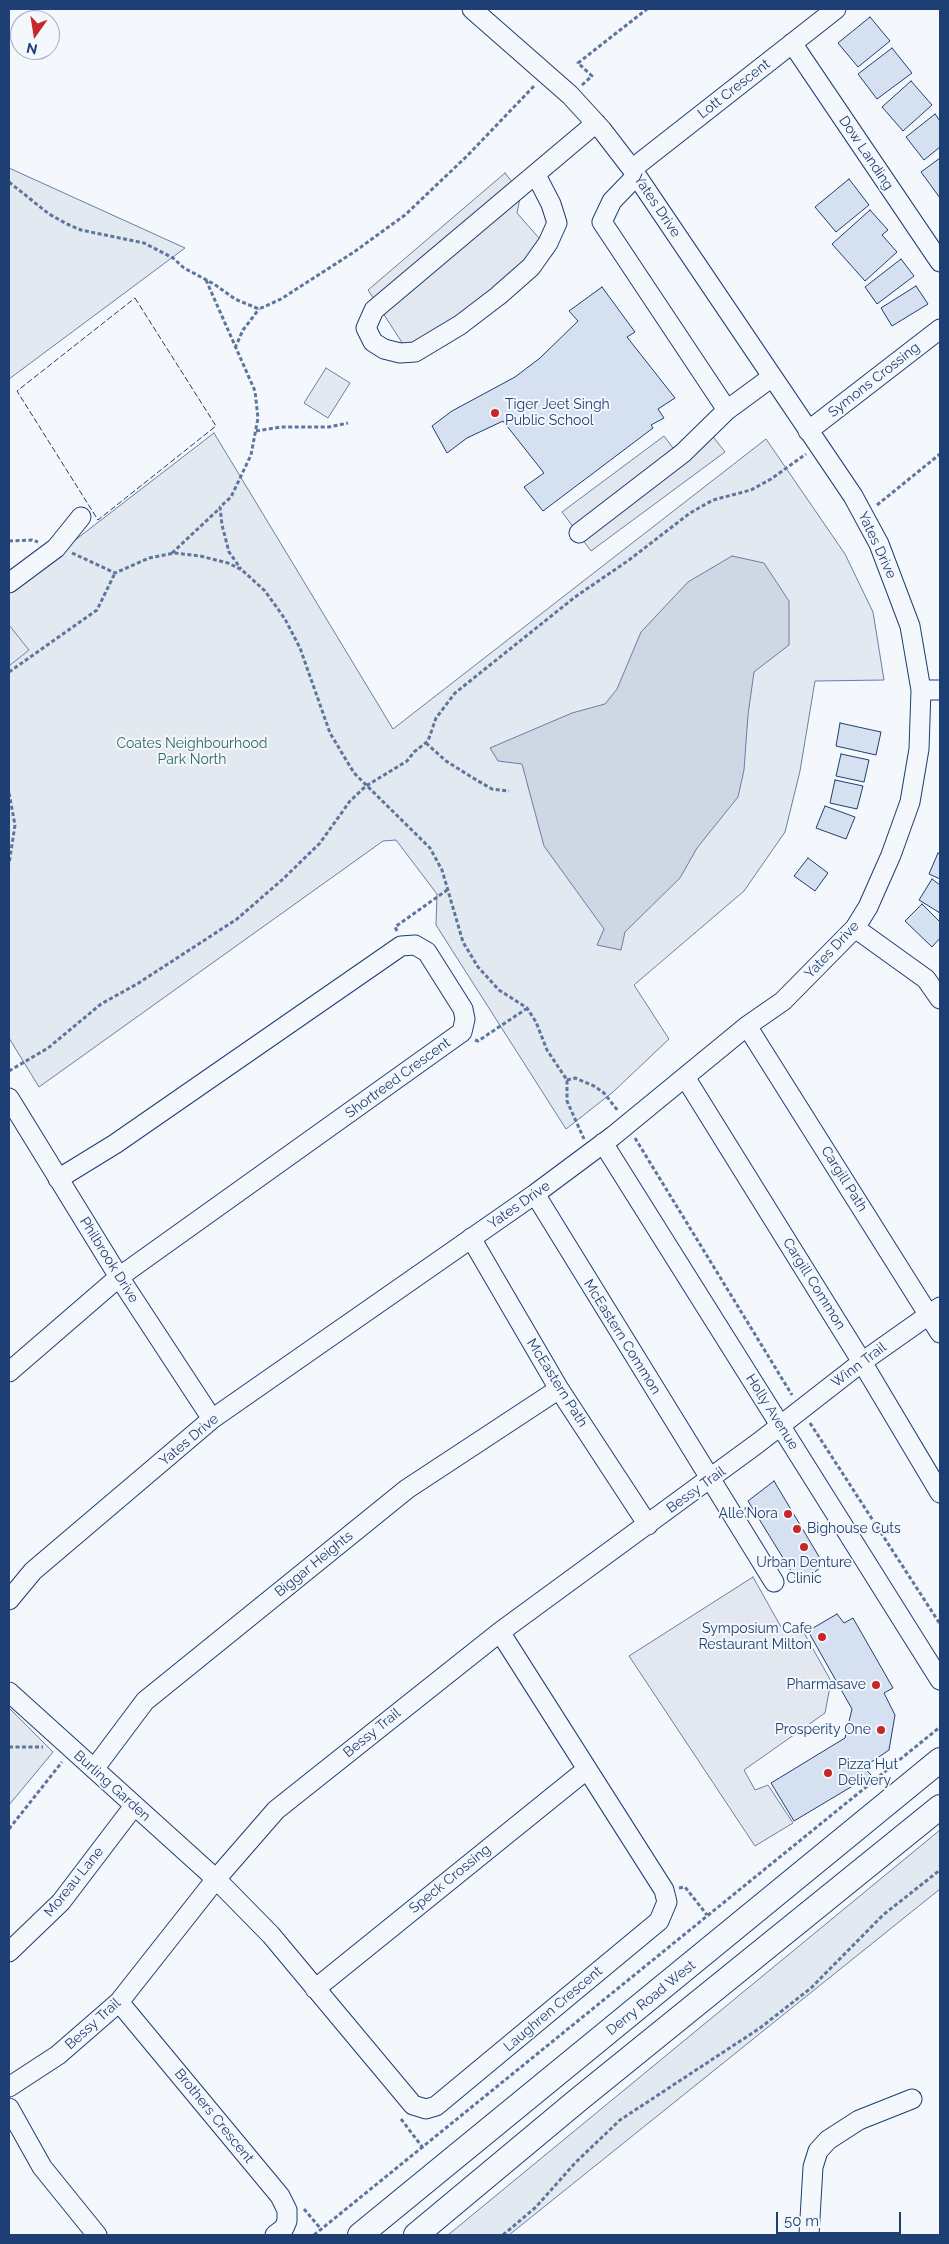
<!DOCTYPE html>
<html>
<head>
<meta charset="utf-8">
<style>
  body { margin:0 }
  #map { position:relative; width:949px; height:2244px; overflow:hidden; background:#f4f7fb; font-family:Raleway,sans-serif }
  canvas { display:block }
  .frame { position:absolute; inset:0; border:10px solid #1d3f73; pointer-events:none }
  .north { position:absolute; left:10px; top:10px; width:50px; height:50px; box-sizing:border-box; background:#f4f7fb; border:1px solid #9eadc5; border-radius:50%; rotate:193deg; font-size:14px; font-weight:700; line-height:20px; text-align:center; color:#1d3f73 }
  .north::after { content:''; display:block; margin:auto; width:18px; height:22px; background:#c62828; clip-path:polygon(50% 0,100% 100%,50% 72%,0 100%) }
  .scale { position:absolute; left:776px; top:2212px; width:125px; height:22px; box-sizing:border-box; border:2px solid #1d3f73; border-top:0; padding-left:6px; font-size:15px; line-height:18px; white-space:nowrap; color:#1d3f73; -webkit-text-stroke:4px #f4f7fb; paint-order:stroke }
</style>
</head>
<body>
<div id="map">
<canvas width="949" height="2244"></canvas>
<div class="frame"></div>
<div class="north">N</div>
<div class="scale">50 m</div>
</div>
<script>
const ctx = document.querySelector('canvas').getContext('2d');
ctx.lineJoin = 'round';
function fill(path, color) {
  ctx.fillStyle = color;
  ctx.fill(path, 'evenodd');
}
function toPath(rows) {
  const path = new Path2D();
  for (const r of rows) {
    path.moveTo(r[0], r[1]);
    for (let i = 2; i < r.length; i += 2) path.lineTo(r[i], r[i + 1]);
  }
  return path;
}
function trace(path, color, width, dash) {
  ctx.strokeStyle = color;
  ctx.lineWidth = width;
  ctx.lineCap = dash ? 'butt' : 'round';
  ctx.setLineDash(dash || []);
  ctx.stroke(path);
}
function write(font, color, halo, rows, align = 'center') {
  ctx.font = font + ' Raleway,sans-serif';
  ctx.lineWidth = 4;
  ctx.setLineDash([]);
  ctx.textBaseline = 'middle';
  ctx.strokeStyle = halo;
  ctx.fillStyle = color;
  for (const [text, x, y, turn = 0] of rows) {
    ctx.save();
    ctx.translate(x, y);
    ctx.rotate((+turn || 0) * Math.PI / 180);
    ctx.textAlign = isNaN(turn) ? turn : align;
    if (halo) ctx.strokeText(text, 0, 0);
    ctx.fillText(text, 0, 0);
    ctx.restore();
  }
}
const green = toPath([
  [9,168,185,248,9,379,9,168],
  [326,368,350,383,328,418,304,403,326,368],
  [214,433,393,729,766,439,845,554,873,612,884,680,815,681,800,771,785,832,744,891,634,985,669,1039,613,1092,566,1129,436,925,437,894,396,840,383,841,39,1087,9,1038,9,591,214,433],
  [9,1708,53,1752,9,1805,9,1708],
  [940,1830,940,1889,509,2235,448,2235,940,1830]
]);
fill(green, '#e3e9f0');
trace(green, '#687fa3', 1);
const parking = toPath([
  [505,173,521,193,517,213,553,254,507,298,412,358,368,290,505,173],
  [704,425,725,452,591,551,562,512,664,436,673,448,704,425],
  [9,625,29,650,9,666,9,625],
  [753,1577,785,1634,799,1624,831,1681,825,1713,744,1770,755,1790,768,1785,793,1823,755,1846,629,1656,753,1577]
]);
fill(parking, '#e3e8f0');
trace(parking, '#687fa3', 1);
const water = toPath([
  [732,556,764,563,789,601,789,645,754,672,748,715,744,770,738,797,697,848,680,878,625,932,621,950,597,945,604,929,544,846,522,764,498,761,490,748,572,713,605,704,617,689,641,632,688,582,732,556]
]);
fill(water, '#cfd7e4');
trace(water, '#687fa3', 1);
const building = toPath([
  [870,17,890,41,858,67,838,43,870,17],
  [892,48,912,73,877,99,858,74,892,48],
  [911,81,932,105,903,131,882,107,911,81],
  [935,114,940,121,940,147,924,160,906,137,935,114],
  [940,158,940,198,921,172,940,158],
  [849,179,869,205,836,232,815,207,849,179],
  [870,210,888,230,882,235,897,252,865,281,832,244,870,210],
  [901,259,914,276,877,304,865,287,901,259],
  [916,286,928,304,892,326,881,308,916,286],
  [602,287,635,332,627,337,675,398,658,409,664,418,651,425,653,428,543,511,524,487,544,473,503,421,467,438,447,453,432,426,452,411,515,377,540,358,578,321,569,311,602,287],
  [840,723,881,732,876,755,836,746,840,723],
  [841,754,869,760,864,782,836,776,841,754],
  [835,780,863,786,857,809,830,803,835,780],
  [825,806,855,817,846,839,816,828,825,806],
  [938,853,940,854,940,879,929,874,938,853],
  [808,858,828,873,815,891,794,876,808,858],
  [932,879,940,885,940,913,919,900,932,879],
  [922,904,940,922,940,938,932,947,905,921,922,904],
  [774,1481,824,1565,799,1584,748,1501,774,1481],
  [837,1614,844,1623,853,1618,893,1688,884,1693,895,1715,889,1750,864,1767,871,1775,794,1821,771,1783,845,1738,852,1709,808,1631,837,1614]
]);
fill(building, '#d5e0f0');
trace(building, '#1d3f73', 1);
const minor = toPath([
  [792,43,940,262],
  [632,169,836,9],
  [536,175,551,204,557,223,548,243,531,267,498,296,460,325,415,352,400,353,384,349,373,342,366,328,374,310,596,123],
  [636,176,612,201,602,222,727,410],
  [808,431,940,329],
  [579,533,683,453,727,410,772,377],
  [9,583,56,548,81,517],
  [921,690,940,690],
  [855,928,926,979,940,999],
  [747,1026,940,1333],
  [685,1077,862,1362,940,1493],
  [9,1098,119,1277,212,1419],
  [603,1143,940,1680],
  [535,1194,774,1582],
  [471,1238,559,1389,648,1525],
  [9,1372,119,1277,462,1032,465,1019,463,1009,427,952,415,945,401,946,115,1144,58,1179],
  [9,1600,33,1571,212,1419,535,1194,613,1136,747,1026,783,1001,855,928,868,907,891,855,910,802,919,749,921,690,910,626,879,544,853,496,632,169,602,130,570,95,472,9],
  [9,1692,216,1879,271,1935,413,2105,426,2109,436,2106,659,1921,667,1902,664,1890,500,1632],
  [94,1769,145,1701,407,1489,559,1389],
  [9,1952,61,1902,134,1806],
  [315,1989,586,1770],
  [119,2002,280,2196,287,2210,287,2221,284,2228,275,2235],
  [9,2087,58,2055,119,2002,216,1879,276,1810,500,1632,758,1443,862,1362,940,1307],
  [9,2108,42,2167,97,2235],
  [809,2235,813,2167,818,2151,828,2140,859,2120,912,2099]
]);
const major = toPath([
  [360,2235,940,1760],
  [416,2235,578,2100,940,1807]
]);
trace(minor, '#1d3f73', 21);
trace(major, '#1d3f73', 26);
trace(toPath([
  [582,85,592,76,578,63,647,9],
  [9,182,49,214,67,224,81,230,144,243,173,258,184,268,214,284,235,299,259,309,281,299,354,252,405,215,467,156,535,85],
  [206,280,255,391,258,418,251,455,231,497,220,507,222,525,229,552,241,569],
  [235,348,243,330,259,309],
  [256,431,281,427,329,427,348,423],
  [877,505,940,454],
  [9,541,32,540,38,542],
  [72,553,115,573,149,558,175,553,200,556,228,563,242,570,265,591,285,619,300,648,330,733,354,773,430,848,442,870,463,942,478,967,499,990,527,1008,536,1022,547,1050,567,1080,567,1101,584,1139],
  [172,553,220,508],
  [9,672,97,610,115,573],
  [426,743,446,761,478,781,492,789,509,791],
  [9,793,15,825,9,864],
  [397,931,395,927,447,890],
  [475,1040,478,1041,526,1009],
  [9,1071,48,1048,101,1004,137,984,237,919,283,879,320,843,350,801,366,786,407,761,414,752,428,741,436,718,455,693,575,597,629,560,690,513,713,500,751,490,771,479,806,454],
  [567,1080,575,1078,594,1086,604,1093,618,1111],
  [635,1138,792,1395],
  [810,1423,940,1624],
  [9,1747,43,1747],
  [9,1829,62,1762],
  [679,1888,685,1887,707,1915],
  [401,2119,423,2148],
  [304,2209,321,2229],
  [314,2235,940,1727],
  [503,2235,536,2207,575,2163,620,2120,760,2028,811,1988,883,1915,940,1870]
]), '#5e769c', 3, [4, 2.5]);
trace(minor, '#f4f7fb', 19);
trace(major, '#f4f7fb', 24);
trace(toPath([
  [135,298,216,426,98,520,17,391,135,298]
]), '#1d3f73', 1, [6, 2.5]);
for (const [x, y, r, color] of [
  [495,413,5,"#c62828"],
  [788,1514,5,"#c62828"],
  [797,1529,5,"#c62828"],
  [804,1547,5,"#c62828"],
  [822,1637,5,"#c62828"],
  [876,1685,5,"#c62828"],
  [881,1730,5,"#c62828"],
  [828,1773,5,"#c62828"]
]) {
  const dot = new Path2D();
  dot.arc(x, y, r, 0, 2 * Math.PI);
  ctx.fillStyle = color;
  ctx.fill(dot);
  trace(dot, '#f4f7fb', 2);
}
write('14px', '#1d3f73', '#f4f7fb', [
  ["Lott Crescent",734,89,-38],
  ["Dow Landing",866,153,56],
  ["Yates Drive",657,206,56],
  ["Symons Crossing",874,380,-38],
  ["Yates Drive",877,545,65],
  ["Yates Drive",832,950,-47],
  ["Shortreed Crescent",398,1078,-36],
  ["Cargill Path",844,1179,58],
  ["Yates Drive",519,1205,-35],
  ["Philbrook Drive",109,1260,58],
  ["Cargill Common",814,1284,58],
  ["McEastern Common",622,1337,58],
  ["Winn Trail",859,1365,-37],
  ["McEastern Path",557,1383,58],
  ["Holly Avenue",772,1412,58],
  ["Yates Drive",189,1440,-40],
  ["Bessy Trail",696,1490,-36],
  ["Biggar Heights",314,1564,-39],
  ["Bessy Trail",372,1733,-39],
  ["Burling Garden",112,1786,42],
  ["Speck Crossing",450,1879,-39],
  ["Moreau Lane",74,1882,-51],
  ["Derry Road West",651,1998,-39],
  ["Laughren Crescent",553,2009,-40],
  ["Bessy Trail",93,2024,-42],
  ["Brothers Crescent",214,2116,51]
]);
write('14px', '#1d3f73', '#f4f7fb', [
  ["Tiger Jeet Singh",505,405,"left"],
  ["Public School",505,421,"left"],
  ["Alle'Nora",778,1514],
  ["Bighouse Cuts",807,1529,"left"],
  ["Urban Denture",804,1563,"center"],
  ["Clinic",804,1579,"center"],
  ["Symposium Cafe",812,1629],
  ["Restaurant Milton",812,1645],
  ["Pharmasave",866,1685],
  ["Prosperity One",871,1730],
  ["Pizza Hut",838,1765,"left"],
  ["Delivery",838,1781,"left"]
], 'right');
write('14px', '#2c6c60', '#f4f7fb', [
  ["Coates Neighbourhood",192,744],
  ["Park North",192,760]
]);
</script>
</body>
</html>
